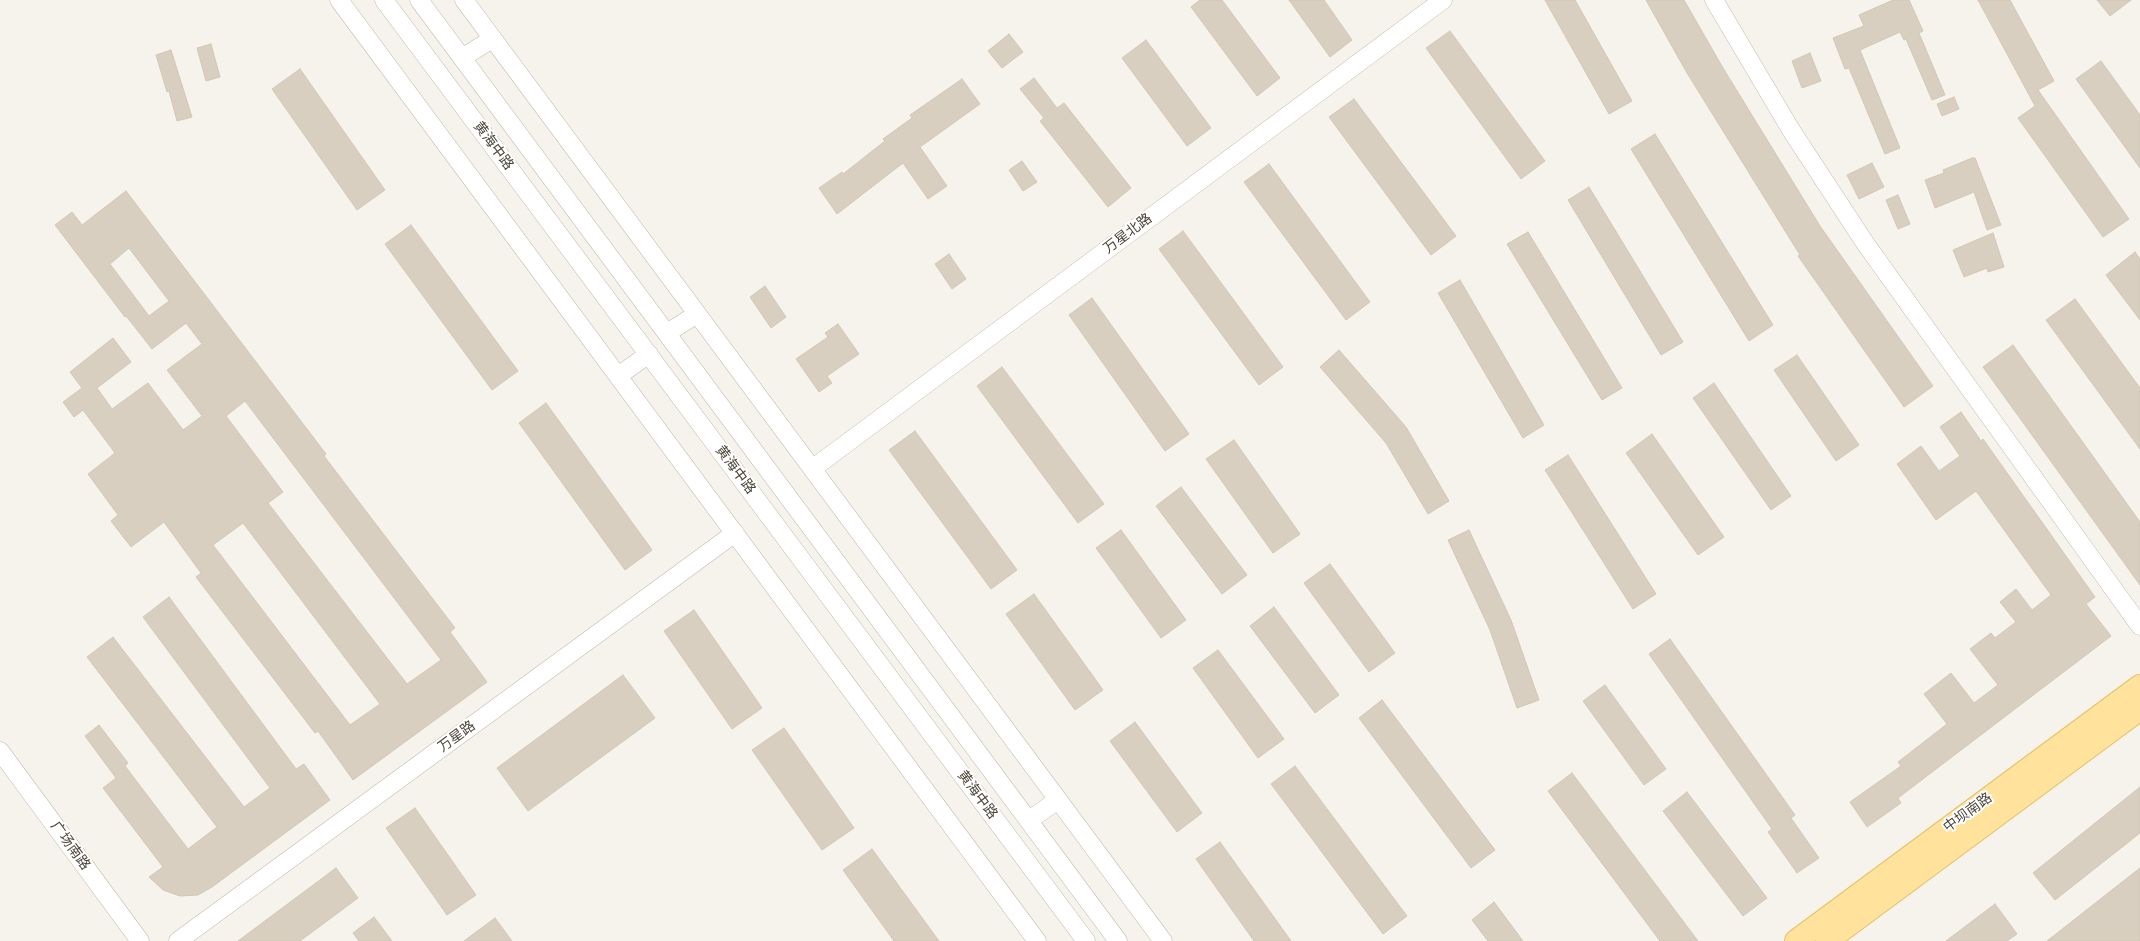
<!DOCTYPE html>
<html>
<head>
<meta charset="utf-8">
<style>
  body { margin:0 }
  canvas { display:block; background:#f6f3ec }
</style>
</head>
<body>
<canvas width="2140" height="941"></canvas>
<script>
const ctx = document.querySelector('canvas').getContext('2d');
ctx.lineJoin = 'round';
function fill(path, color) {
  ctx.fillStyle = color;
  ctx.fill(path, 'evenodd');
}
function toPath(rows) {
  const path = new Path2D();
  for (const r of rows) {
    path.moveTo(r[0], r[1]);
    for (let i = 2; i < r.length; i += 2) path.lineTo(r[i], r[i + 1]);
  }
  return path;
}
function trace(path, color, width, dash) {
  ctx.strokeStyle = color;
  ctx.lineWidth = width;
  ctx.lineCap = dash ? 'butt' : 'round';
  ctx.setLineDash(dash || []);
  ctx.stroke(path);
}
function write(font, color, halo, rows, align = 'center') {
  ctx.font = font + ' "Varela Round","Noto Sans SC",sans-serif';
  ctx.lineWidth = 4;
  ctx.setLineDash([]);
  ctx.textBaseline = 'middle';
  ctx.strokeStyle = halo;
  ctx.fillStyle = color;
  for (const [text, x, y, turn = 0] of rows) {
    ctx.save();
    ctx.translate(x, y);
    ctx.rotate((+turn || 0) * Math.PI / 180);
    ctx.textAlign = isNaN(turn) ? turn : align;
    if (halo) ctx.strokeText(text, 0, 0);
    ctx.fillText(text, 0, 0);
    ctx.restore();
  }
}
const building = toPath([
  [1200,0,1222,0,1280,78,1257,96,1191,7,1200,0],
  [1289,0,1324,0,1352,40,1330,57,1289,0],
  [1545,0,1575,0,1632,101,1609,114,1545,0],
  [1646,0,1684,0,1723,68,1820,226,1933,386,1904,407,1798,256,1800,255,1687,73,1646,0],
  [1893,0,1909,0,1923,31,1919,33,1945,95,1932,100,1906,39,1904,40,1900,32,1860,50,1900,148,1885,154,1849,68,1845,69,1833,38,1864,26,1859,15,1893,0],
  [1978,0,2010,0,2054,81,2038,90,2129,219,2103,237,2018,118,2035,106,1978,0],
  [2097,0,2131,0,2110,16,2097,0],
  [1450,31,1545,161,1521,179,1426,48,1450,31],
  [1009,34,1023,52,1002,68,988,51,1009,34],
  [1146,40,1211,128,1187,146,1122,58,1146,40],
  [211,44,220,77,206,81,197,48,211,44],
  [171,50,192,117,177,121,169,91,167,92,156,55,171,50],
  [1810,53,1821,81,1802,88,1792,61,1810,53],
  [2101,61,2140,115,2140,168,2076,79,2101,61],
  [300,69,385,190,357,210,272,89,300,69],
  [1034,78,1057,108,1064,103,1131,188,1108,207,1040,121,1044,118,1020,89,1034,78],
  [962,79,980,104,920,147,947,186,928,199,903,163,837,214,819,188,842,172,843,174,885,141,883,139,912,118,910,115,962,79],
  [1954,97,1959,109,1942,116,1937,104,1954,97],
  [1354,99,1456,236,1431,255,1329,117,1354,99],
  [1655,134,1773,325,1749,341,1631,149,1655,134],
  [1972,158,1975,158,2001,225,1987,230,1974,192,1935,208,1925,180,1944,173,1943,170,1972,158],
  [1022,161,1037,182,1023,191,1009,170,1022,161],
  [1872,163,1884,187,1859,199,1847,175,1872,163],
  [1269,164,1370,302,1346,320,1244,182,1269,164],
  [1589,187,1683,342,1661,355,1568,200,1589,187],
  [126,191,326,454,324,456,455,628,450,632,487,682,353,780,318,731,315,733,196,577,201,573,164,522,131,547,111,521,118,515,88,474,115,453,83,410,74,417,63,402,82,388,70,372,113,338,131,362,97,388,112,409,148,383,183,430,202,416,167,370,202,344,186,323,152,349,126,316,125,317,55,225,72,212,82,225,126,191],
  [129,248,169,301,149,316,110,264,129,248],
  [245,401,441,660,407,684,268,503,283,492,226,416,245,401],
  [243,523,380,704,350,725,213,545,243,523],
  [1898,195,1910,224,1898,229,1886,200,1898,195],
  [411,225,518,371,492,390,385,244,411,225],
  [1183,231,1283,367,1259,385,1159,249,1183,231],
  [1528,232,1622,388,1602,400,1507,244,1528,232],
  [1993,233,2004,267,1988,272,1987,268,1964,277,1953,250,1993,233],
  [2135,252,2140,259,2140,320,2106,275,2135,252],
  [949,254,966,279,952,289,935,264,949,254],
  [1460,280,1544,425,1523,438,1438,293,1460,280],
  [765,286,786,317,771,328,750,297,765,286],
  [1092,298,1189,434,1165,451,1069,315,1092,298],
  [2075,299,2140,388,2140,449,2046,320,2075,299],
  [838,324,859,354,827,376,832,383,819,392,796,359,828,337,825,333,838,324],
  [2013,345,2140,522,2140,585,1983,367,2013,345],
  [1339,350,1406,427,1449,501,1428,514,1386,443,1320,367,1339,350],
  [1797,355,1859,445,1836,461,1774,370,1797,355],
  [1002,367,1104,504,1078,523,977,386,1002,367],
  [1714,383,1791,496,1771,510,1693,398,1714,383],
  [546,403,652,550,625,570,519,423,546,403],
  [1961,412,1981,441,1983,439,2095,597,2086,604,2111,636,1898,798,1901,803,1867,827,1850,802,1901,766,1898,762,1947,724,1924,694,1951,673,1974,703,1998,685,1970,649,1991,633,1995,638,2016,622,2000,602,2016,589,2032,610,2051,595,1976,491,1936,520,1897,464,1921,446,1939,471,1960,456,1940,427,1961,412],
  [915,431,1017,570,991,589,889,450,915,431],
  [1652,434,1724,537,1698,555,1626,453,1652,434],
  [1234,440,1300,534,1273,553,1206,459,1234,440],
  [1568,455,1656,594,1633,609,1545,470,1568,455],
  [1181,487,1247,575,1222,594,1156,506,1181,487],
  [1121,530,1186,620,1161,638,1096,548,1121,530],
  [1469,530,1511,620,1539,700,1517,708,1490,630,1448,540,1469,530],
  [1330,564,1395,653,1369,672,1304,583,1330,564],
  [1034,594,1103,690,1075,710,1006,614,1034,594],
  [169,597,296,769,304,764,330,800,212,887,198,895,180,896,163,890,149,877,163,867,103,788,116,778,85,736,99,725,128,763,125,766,188,849,217,827,87,657,113,637,244,807,270,788,143,617,169,597],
  [1274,607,1339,695,1315,713,1250,626,1274,607],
  [694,610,762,708,732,729,664,631,694,610],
  [1670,639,1795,815,1791,818,1819,858,1797,873,1768,832,1772,829,1649,654,1670,639],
  [1218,650,1284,739,1258,758,1193,668,1218,650],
  [623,675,655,718,528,811,497,768,623,675],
  [1605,685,1666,769,1644,785,1583,701,1605,685],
  [1382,700,1495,850,1471,868,1359,718,1382,700],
  [1135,722,1202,813,1177,832,1110,741,1135,722],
  [784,728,854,828,822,850,752,750,784,728],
  [1295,766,1407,916,1383,934,1271,784,1295,766],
  [1572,773,1698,941,1660,941,1548,791,1572,773],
  [2140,787,2140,833,2055,900,2033,873,2140,787],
  [1687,792,1767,898,1743,916,1663,811,1687,792],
  [415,808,476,895,447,915,386,828,415,808],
  [1220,842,1291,941,1254,941,1196,859,1220,842],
  [872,849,939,941,894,941,843,870,872,849],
  [336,868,358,898,300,941,238,941,336,868],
  [2140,868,2140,941,2047,941,2140,868],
  [1494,902,1523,941,1488,941,1472,920,1494,902],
  [1995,904,2017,934,2007,941,1946,941,1995,904],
  [374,917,392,941,359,941,353,933,374,917],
  [495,918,512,941,464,941,495,918]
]);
fill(building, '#d8cfc1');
trace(building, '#d3c7b4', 1);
const minor = toPath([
  [339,0,1037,941],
  [384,0,1086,941],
  [419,0,1118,941],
  [464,0,1163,941],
  [1714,0,1791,130,1865,243,2140,626],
  [462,58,492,39],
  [667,333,697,314],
  [618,376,649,354],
  [812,469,1443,0],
  [0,751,140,941],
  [1029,820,1058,800],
  [178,941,735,533]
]);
const major = toPath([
  [1796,941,2140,686],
  [1827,941,2140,709]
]);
trace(minor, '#c2bbae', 19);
trace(major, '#e6c16a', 24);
trace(minor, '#fff', 18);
trace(major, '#ffe39c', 22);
write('14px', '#4b4439', '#fff', [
  ["黄海中路",493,146,53],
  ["万星北路",1128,234,-37],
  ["黄海中路",735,470,53],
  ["万星路",457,737,-36],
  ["黄海中路",977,795,53],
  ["中坝南路",1968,813,-36],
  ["广场南路",70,846,54]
]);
</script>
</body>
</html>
